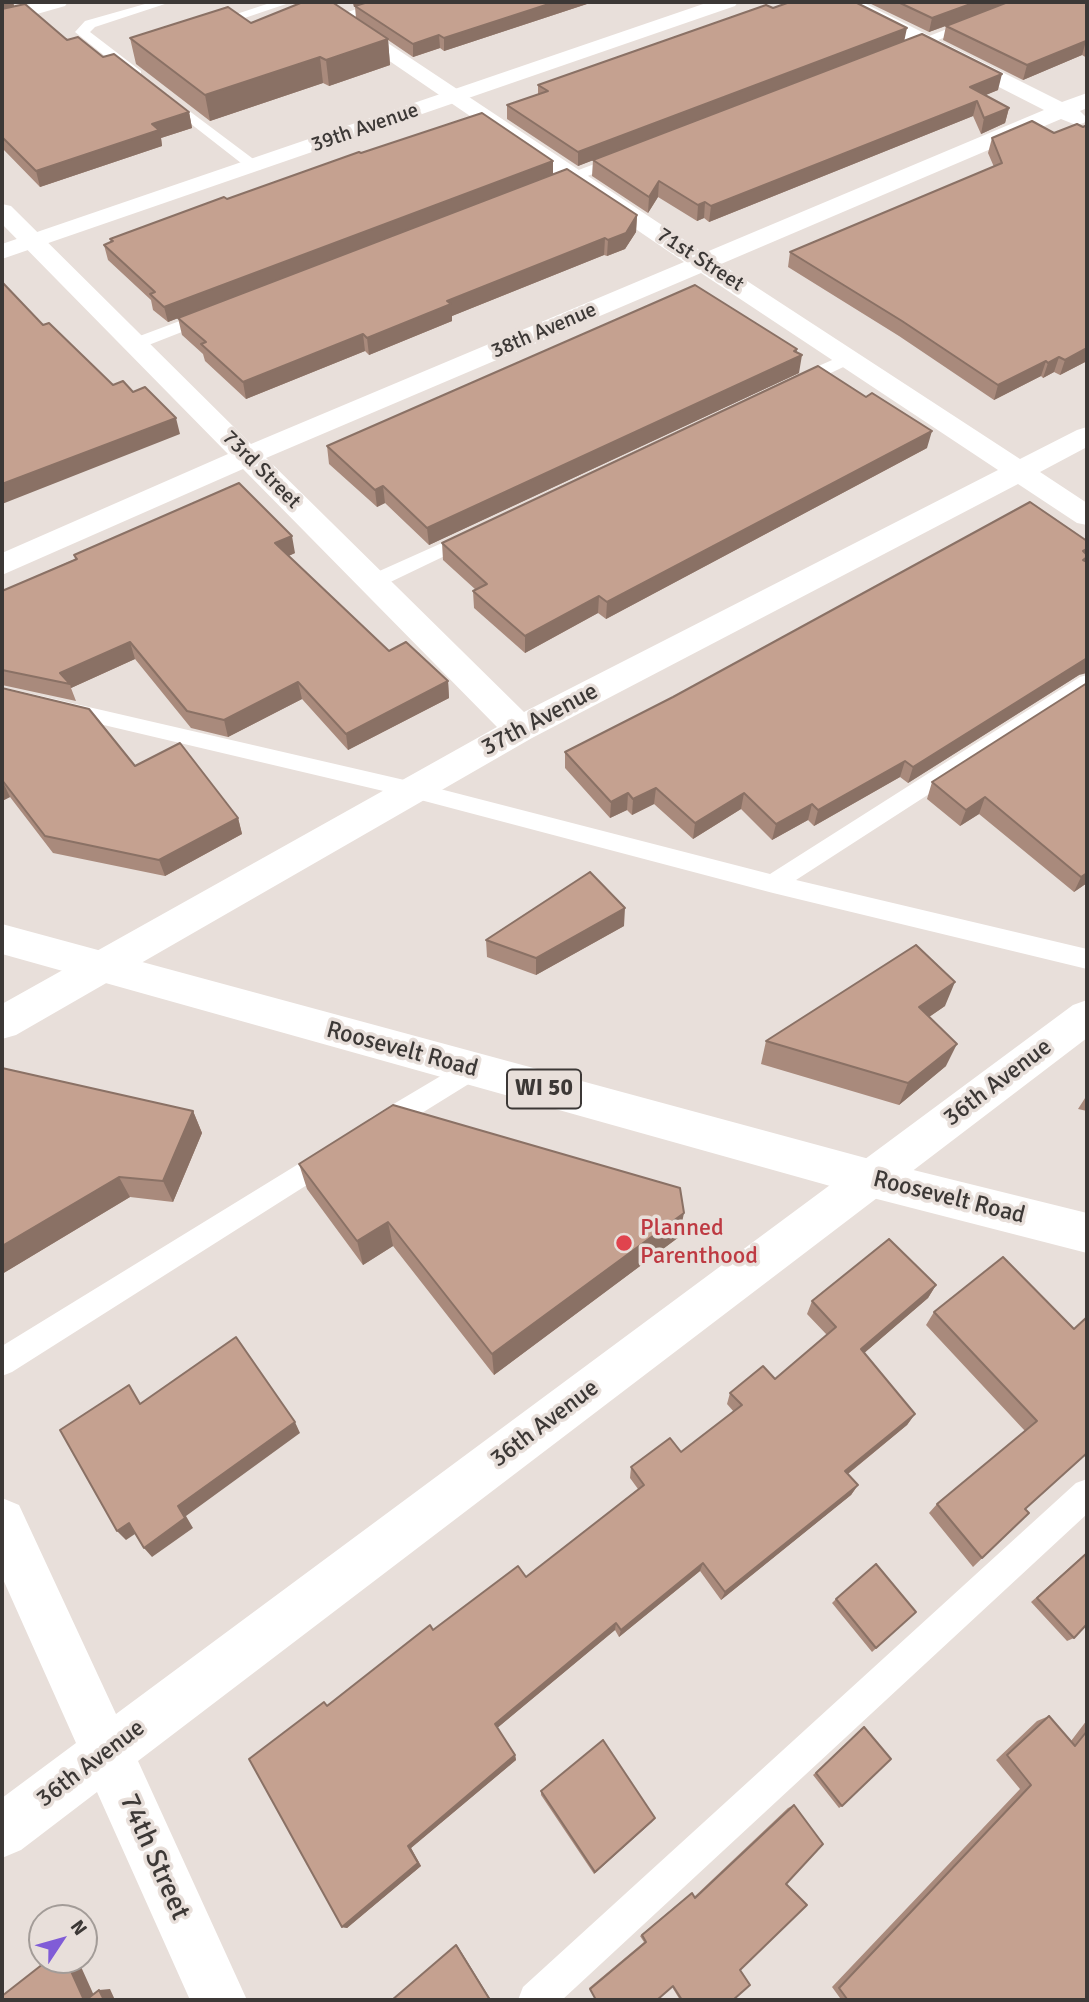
<!DOCTYPE html>
<html>
<head>
<meta charset="utf-8">
<style>
  body { margin:0 }
  #map { position:relative; width:1089px; height:2002px; overflow:hidden; background:#e8dfda; font-family:Signika,sans-serif }
  canvas { display:block }
  .frame { position:absolute; inset:0; border:4px solid #3c3836; pointer-events:none }
  .north { position:absolute; left:28px; top:1904px; width:70px; height:70px; box-sizing:border-box; background:#e8dfda; border:2px solid #a39c98; border-radius:50%; rotate:54deg; font-size:19px; font-weight:700; line-height:28px; text-align:center; color:#3c3836 }
  .north::after { content:''; display:block; margin:auto; width:24px; height:32px; background:#805cd7; clip-path:polygon(50% 0,100% 100%,50% 72%,0 100%) }
</style>
</head>
<body>
<div id="map">
<canvas width="1089" height="2002"></canvas>
<div class="frame"></div>
<div class="north">N</div>
</div>
<script>
const ctx = document.querySelector('canvas').getContext('2d');
ctx.lineJoin = 'round';
function toPath(rows) {
  const path = new Path2D();
  for (const r of rows) {
    path.moveTo(r[0], r[1]);
    for (let i = 2; i < r.length; i += 2) path.lineTo(r[i], r[i + 1]);
  }
  return path;
}
function fill(path, color) {
  ctx.fillStyle = color;
  ctx.fill(path, 'evenodd');
}
function trace(path, color, width, dash) {
  ctx.strokeStyle = color;
  ctx.lineWidth = width;
  ctx.lineCap = dash ? 'butt' : 'round';
  ctx.setLineDash(dash || []);
  ctx.stroke(path);
}
function write(font, color, halo, rows, align = 'center') {
  ctx.font = font + ' Signika,sans-serif';
  ctx.lineWidth = 7;
  ctx.setLineDash([]);
  ctx.textBaseline = 'middle';
  ctx.strokeStyle = halo;
  ctx.fillStyle = color;
  for (const [text, x, y, turn = 0] of rows) {
    ctx.save();
    ctx.translate(x, y);
    ctx.rotate((+turn || 0) * Math.PI / 180);
    ctx.textAlign = isNaN(turn) ? turn : align;
    if (halo) ctx.strokeText(text, 0, 0);
    ctx.fillText(text, 0, 0);
    ctx.restore();
  }
}
fill(toPath([
  [152,2,171,2,95,27,90,32,141,71,141,77,131,77,75,32,85,21,152,2],
  [273,2,292,2,215,28,205,28,203,25,273,2],
  [376,2,395,2,343,21,338,22,331,18,376,2],
  [1016,2,1033,2,908,52,898,52,896,49,1016,2],
  [164,92,260,164,262,167,260,170,250,170,159,99,157,96,164,92],
  [624,153,629,154,631,157,629,160,559,187,554,189,546,184,549,181,624,153],
  [209,310,217,315,215,319,141,348,129,348,127,344,129,340,209,310],
  [848,353,854,354,857,358,854,362,801,387,789,387,786,383,789,379,848,353],
  [471,530,478,532,481,536,478,540,380,587,373,589,366,587,363,582,366,577,471,530],
  [1087,675,1087,692,796,880,1087,949,1087,969,773,893,413,798,2,701,2,687,413,782,770,874,1080,677,1087,675],
  [471,1058,480,1061,484,1069,480,1077,388,1134,379,1137,370,1134,366,1126,370,1118,471,1058],
  [331,1144,340,1148,344,1156,340,1164,12,1372,2,1376,2,1346,331,1144],
  [1087,1479,1087,1514,562,2000,518,2000,523,1987,1076,1483,1087,1479]
]), '#fff');
fill(toPath([
  [37,2,68,2,65,6,2,24,2,12,37,2],
  [303,2,326,2,704,253,1044,110,840,6,837,2,862,2,1062,102,1087,93,1087,108,1080,111,1087,118,1084,123,1076,125,1061,119,721,264,1020,459,1077,430,1087,427,1087,447,1040,472,1087,503,1087,525,1077,523,1018,484,532,738,16,1035,2,1039,2,1004,497,727,243,469,2,575,2,553,228,454,2,224,2,204,11,206,251,444,684,262,303,2],
  [701,273,998,470,524,712,266,458,701,273],
  [1087,1000,1087,1038,138,1761,247,2000,190,2000,97,1792,21,1850,2,1858,2,1798,76,1743,2,1577,2,1498,19,1505,116,1714,1073,1005,1087,1000]
]), '#fff');
fill(toPath([
  [709,2,738,2,735,6,2,259,2,244,709,2]
]), '#fff');
fill(toPath([
  [2,924,873,1160,1087,1213,1087,1253,873,1198,2,954,2,924]
]), '#fff');
fill(toPath([
  [2,2,13,2,14,6,7,8,103,57,189,112,192,128,161,138,162,146,40,187,2,148],
  [353,2,593,2,444,51,440,48,413,57,388,40,390,65,329,86,323,83,210,121,136,64,130,38,251,23,356,18,355,7,354,7],
  [867,2,1087,2,1087,58,1082,55,1023,80,943,40,946,26,929,32],
  [773,8,905,41,998,90,985,95,1009,108,1005,123,981,134,973,116,709,222,704,218,697,221,658,197,648,213,592,176,593,160,578,166,507,119,507,105,538,94,538,85],
  [1087,125,1087,361,1060,375,1054,372,1043,378,1041,376,994,400,899,336,788,267,790,252,994,167,988,153,992,138,1054,133,1083,127],
  [361,153,553,174,637,215,636,232,625,249,607,256,604,255,452,316,452,321,369,355,365,351,246,399,205,361,203,354,182,335,178,318,168,322,153,310,151,300,108,260,104,245,111,242,110,239],
  [797,352,799,373,429,545,385,503,377,507,329,464,327,446],
  [927,448,606,619,598,613,525,653,474,608,473,591,476,590,443,560,442,543],
  [1087,541,1087,561,1079,675,908,783,900,777,814,826,808,820,772,840,741,809,693,839,654,804,632,815,627,810,610,818,565,768,565,752],
  [295,553,288,556,389,651,448,681,449,698,348,750,302,699,228,737,191,728,135,659,71,688,76,701,2,685,2,591,75,559,74,555],
  [1087,683,1087,883,1074,892,979,814,960,826,927,799,932,782],
  [2,688,135,766,238,818,242,834,165,876,53,853,10,797,2,801],
  [624,926,536,975,487,957,486,940],
  [945,1006,929,1017,946,1066,899,1105,761,1064,766,1041],
  [2,1068,193,1111,202,1133,173,1202,130,1197,2,1274],
  [1087,1095,1087,1111,1078,1109],
  [299,1164,679,1237,494,1375,393,1246,363,1265,307,1189],
  [936,1285,928,1298,864,1353,915,1414,907,1425,848,1474,858,1485,851,1495,721,1600,700,1571,619,1637,615,1630,497,1728,515,1755,516,1760,411,1848,421,1866,347,1928,342,1927,327,1705,433,1630,526,1577,638,1489,630,1478,631,1467,681,1452,734,1412,727,1404,730,1393,775,1379,827,1335,807,1314,812,1301],
  [934,1312,1074,1329,1026,1509,1029,1513,973,1567,929,1513,937,1504,1025,1431,926,1325],
  [1087,1552,1087,1624,1074,1638,1067,1641,1031,1602],
  [836,1599,916,1612,872,1652,832,1603],
  [1049,1716,1071,1741,1087,1720,1087,2000,837,2000,840,1998,832,1987,1020,1789,996,1760,1037,1721],
  [864,1727,842,1806,839,1808,813,1775],
  [541,1791,655,1818,594,1874,541,1795],
  [794,1805,786,1884,740,1970,733,2000,680,2000,672,1987,657,2000,596,2000,589,1988,644,1942,640,1936,689,1895,692,1893,694,1897,788,1808]
]), '#a98a7c');
fill(toPath([
  [2,2,13,2,14,6,2,10],
  [353,2,369,2,354,7],
  [555,2,593,2,444,51,444,38],
  [976,2,1009,2,929,32,932,18],
  [907,28,904,42,578,166,578,152],
  [439,35,440,48,413,57,413,44],
  [388,39,390,65,329,86,326,60],
  [1086,41,1082,55,1023,80,1027,65],
  [320,57,323,83,210,121,205,95],
  [1002,74,998,90,967,103,970,87],
  [977,101,973,116,709,222,711,206],
  [1009,108,1005,123,981,134,984,118],
  [189,112,192,128,161,138,162,146,40,187,36,171,152,124],
  [553,161,553,176,168,322,164,307],
  [659,181,658,197,648,213,649,197],
  [705,202,704,218,697,221,698,205],
  [637,215,636,232,625,249,607,256,608,240],
  [605,238,604,255,452,316,452,321,369,355,367,338,447,301],
  [363,334,365,351,246,399,243,382],
  [1087,348,1087,361,1060,375,1065,360],
  [797,349,796,358,802,355,799,373,429,545,427,528],
  [1059,357,1054,372,1043,378,1048,363],
  [1046,361,1041,376,994,400,998,385],
  [176,418,180,434,2,504,2,484],
  [932,431,927,448,606,619,607,602],
  [383,486,385,503,377,507,375,490],
  [292,536,295,553,278,561,275,543],
  [1087,549,1087,561,1082,573,1083,551],
  [599,596,598,613,525,653,525,636],
  [130,642,135,659,71,688,70,684,60,673],
  [1086,658,1087,658,1087,673,1079,675,908,783,913,767],
  [448,681,449,698,348,750,346,734],
  [298,682,302,699,228,737,224,720],
  [905,761,900,777,814,826,818,810],
  [2,780,10,797,2,801],
  [656,788,654,804,632,815,633,799],
  [628,793,627,810,610,818,611,802],
  [744,793,741,809,693,839,695,823],
  [985,797,979,814,960,826,966,810],
  [812,804,808,820,772,840,776,824],
  [238,818,242,834,165,876,159,860],
  [1087,873,1087,883,1074,892,1081,877],
  [625,908,624,926,536,975,536,958],
  [955,982,945,1006,910,1030,919,1007],
  [957,1044,946,1066,899,1105,908,1083],
  [193,1111,202,1133,173,1202,163,1181],
  [119,1177,130,1197,2,1274,2,1246],
  [684,1213,679,1237,494,1375,492,1354],
  [388,1222,393,1246,363,1265,357,1241],
  [936,1285,928,1298,855,1361,861,1349],
  [915,1414,907,1425,839,1481,845,1471],
  [295,1422,300,1433,186,1516,193,1528,152,1557,144,1548,178,1506],
  [858,1485,851,1495,721,1600,725,1592],
  [129,1523,138,1532,126,1540,117,1531],
  [703,1563,700,1571,619,1637,621,1630],
  [616,1623,615,1630,496,1729,495,1724],
  [515,1755,516,1760,411,1848,421,1866,347,1928,342,1927,408,1846],
  [655,1818,652,1822,594,1874,595,1872],
  [456,1945,457,1945,491,2000,490,2000],
  [66,1960,78,1960,96,2000,84,2000],
  [110,1989,115,2000,104,2000,99,1990]
]), '#8a7165');
const building = toPath([
  [303,2,332,2,388,39,326,60,320,57,205,95,130,38,228,7,251,23,303,2],
  [368,2,555,2,444,38,439,35,413,44,355,6,368,2],
  [790,2,855,2,907,28,578,152,507,105,548,91,538,85,766,5,773,8,790,2],
  [898,2,976,2,932,18,898,2],
  [1008,2,1087,2,1087,42,1086,41,1027,65,946,26,1008,2],
  [25,4,67,40,78,37,103,57,114,54,189,112,152,124,159,130,36,171,2,137,2,9,25,4],
  [922,34,1002,74,970,87,1009,108,984,118,977,101,711,206,705,202,698,205,659,181,649,197,593,160,922,34],
  [482,113,553,161,164,307,150,294,155,292,104,245,113,241,110,239,224,197,227,199,359,152,361,153,482,113],
  [1032,121,1054,133,1077,124,1083,127,1087,125,1087,348,1065,360,1059,357,1048,363,1046,361,998,385,902,321,790,252,1002,163,992,138,1032,121],
  [567,169,637,215,626,233,608,240,605,238,447,301,451,304,367,338,363,334,243,382,201,344,206,342,178,318,567,169],
  [2,282,43,325,49,323,113,385,123,381,133,392,145,387,176,418,2,484,2,282],
  [695,285,797,349,794,351,802,355,427,528,383,486,375,490,327,446,695,285],
  [818,366,866,397,872,393,932,431,607,602,599,596,525,636,473,591,487,584,442,543,818,366],
  [239,483,292,536,275,543,389,651,406,642,448,681,346,734,298,682,224,720,187,711,130,642,60,673,70,684,2,670,2,591,77,559,74,555,239,483],
  [1030,502,1087,541,1087,549,1083,551,1087,555,1087,557,1083,560,1087,562,1087,658,913,767,905,761,818,810,812,804,776,824,744,793,695,823,656,788,633,799,628,793,611,802,565,752,673,697,1030,502],
  [1087,683,1087,873,1081,877,985,797,966,810,932,782,1087,683],
  [2,688,89,709,135,766,180,743,238,818,159,860,45,836,2,780,2,688],
  [590,872,625,908,536,958,486,940,590,872],
  [916,945,955,982,919,1007,957,1044,908,1083,766,1041,916,945],
  [2,1068,193,1111,163,1181,119,1177,2,1246,2,1068],
  [393,1105,680,1188,684,1213,492,1354,388,1222,357,1241,299,1164,393,1105],
  [889,1239,936,1285,861,1349,915,1414,845,1471,858,1485,725,1592,703,1563,621,1630,616,1623,495,1724,515,1755,408,1846,418,1863,342,1927,249,1759,324,1702,327,1706,430,1625,433,1630,518,1566,526,1577,644,1485,631,1467,670,1438,681,1452,742,1405,730,1393,763,1366,775,1379,836,1327,812,1301,889,1239],
  [1003,1257,1074,1329,1087,1317,1087,1453,1025,1509,1029,1513,982,1558,937,1504,1037,1421,934,1312,1003,1257],
  [236,1337,295,1422,178,1506,185,1518,144,1548,129,1523,117,1531,60,1430,129,1385,140,1404,236,1337],
  [1087,1553,1087,1624,1074,1638,1037,1598,1087,1553],
  [876,1564,916,1612,876,1648,836,1599,876,1564],
  [1049,1716,1075,1746,1087,1731,1087,2000,845,2000,847,1999,839,1988,1031,1785,1007,1755,1049,1716],
  [864,1727,891,1759,842,1806,816,1773,864,1727],
  [603,1740,655,1818,595,1872,541,1791,603,1740],
  [794,1805,823,1844,786,1884,807,1905,740,1970,750,1985,733,2000,682,2000,673,1986,657,2000,596,2000,590,1989,646,1942,642,1935,692,1893,695,1898,794,1805],
  [456,1945,490,2000,392,2000,456,1945],
  [48,1960,66,1960,84,2000,2,2000,2,1996,48,1960],
  [99,1990,104,2000,86,2000,99,1990]
]);
fill(building, '#c5a190');
trace(building, '#8a7165', 2);
for (const [x, y, r, color] of [
  [624,1243,9,"#e0444e"]
]) {
  const dot = new Path2D();
  dot.arc(x, y, r, 0, 2 * Math.PI);
  ctx.fillStyle = color;
  ctx.fill(dot);
  trace(dot, '#e8dfda', 2.5);
}
write('21px', '#3c3836', '#e8dfda', [
  ["39th Avenue",365,128,-19],
  ["71st Street",700,260,33],
  ["38th Avenue",544,331,-23],
  ["73rd Street",261,470,45]
]);
for (const [x, y, w] of [
  [544,1089,74]
]) {
  const box = new Path2D();
  box.roundRect(x - w / 2, y - 19.5, w, 39, 5);
  ctx.fillStyle = '#e8dfda';
  ctx.fill(box);
  trace(box, '#3c3836', 2);
}
write('bold 23px', '#3c3836', null, [
  ["WI 50",544,1089]
]);
write('24px', '#3c3836', '#e8dfda', [
  ["37th Avenue",540,720,-28],
  ["Roosevelt Road",402,1050,15],
  ["36th Avenue",998,1083,-37],
  ["Roosevelt Road",949,1198,14],
  ["36th Avenue",545,1424,-37],
  ["36th Avenue",91,1764,-37]
]);
write('24px', '#be3a42', '#e8dfda', [
  ["Planned",640,1229],
  ["Parenthood",640,1257]
], 'left');
write('28px', '#3c3836', '#e8dfda', [
  ["74th Street",154,1857,66]
]);
</script>
</body>
</html>
